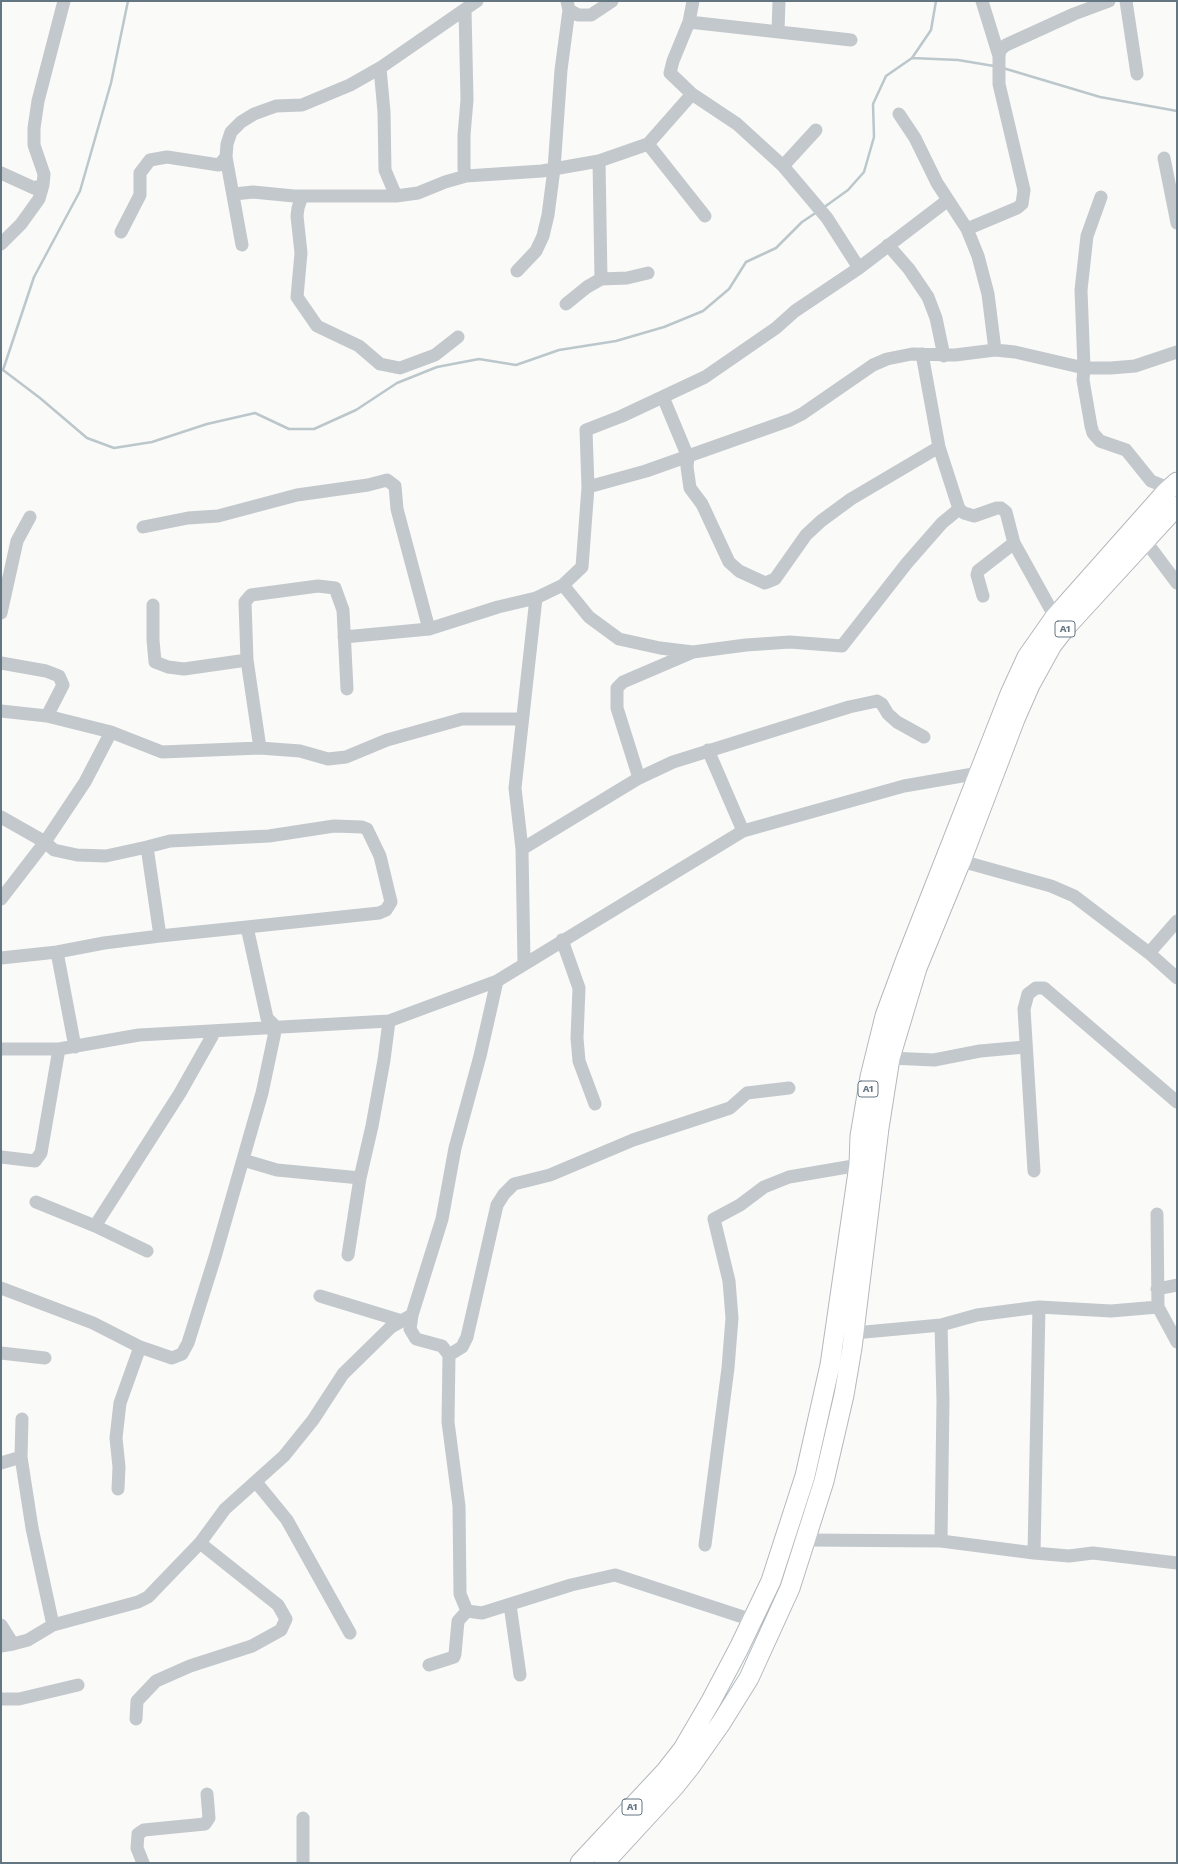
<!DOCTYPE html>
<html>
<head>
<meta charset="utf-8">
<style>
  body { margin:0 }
  #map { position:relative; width:1178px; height:1864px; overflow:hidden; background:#fafaf8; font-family:"Work Sans",sans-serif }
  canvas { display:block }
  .frame { position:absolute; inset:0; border:2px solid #657683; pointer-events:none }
</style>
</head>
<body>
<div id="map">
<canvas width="1178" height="1864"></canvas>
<div class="frame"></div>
</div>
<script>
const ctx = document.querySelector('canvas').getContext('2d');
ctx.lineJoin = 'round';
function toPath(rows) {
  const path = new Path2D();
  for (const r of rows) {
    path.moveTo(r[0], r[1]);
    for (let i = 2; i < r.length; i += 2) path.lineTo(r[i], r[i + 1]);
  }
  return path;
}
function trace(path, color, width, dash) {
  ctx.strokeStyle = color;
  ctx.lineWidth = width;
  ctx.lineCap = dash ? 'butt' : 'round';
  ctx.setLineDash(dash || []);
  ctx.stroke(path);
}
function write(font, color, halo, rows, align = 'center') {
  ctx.font = font + ' "Work Sans",sans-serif';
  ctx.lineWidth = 4;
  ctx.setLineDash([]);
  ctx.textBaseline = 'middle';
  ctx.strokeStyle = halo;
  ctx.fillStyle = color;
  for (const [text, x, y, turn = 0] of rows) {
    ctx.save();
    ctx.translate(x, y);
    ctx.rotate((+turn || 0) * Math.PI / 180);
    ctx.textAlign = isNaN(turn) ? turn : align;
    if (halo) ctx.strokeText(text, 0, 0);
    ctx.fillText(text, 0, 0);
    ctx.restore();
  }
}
trace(toPath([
  [912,58,958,60,994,66],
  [1003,68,1100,97,1177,111],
  [823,208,848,190,864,172,874,137,873,104,886,76,912,58,931,30,936,1],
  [1,370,3,370,40,398,87,438,114,448,152,442,207,424,255,413,289,429,314,429,356,410,397,383,437,367,479,359,516,365,559,350,616,341,664,327,703,311,729,289,746,262,776,248,802,222,817,212],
  [3,370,34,277,80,191,111,83,128,1]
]), '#bbc7cb', 2.5);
const highway = toPath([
  [580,1863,665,1772,683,1749,711,1701,739,1648,771,1581,805,1476,830,1365,859,1165,860,1136,870,1077,885,1016,906,959,1010,694,1027,657,1055,617,1165,493,1177,482],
  [604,1863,674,1787,690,1767,721,1723,749,1678,790,1588,824,1481,844,1395,852,1348,879,1128,890,1058,917,968,961,861,1015,719,1030,685,1052,645,1066,627,1177,506]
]);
trace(highway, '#b4b9bd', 21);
trace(toPath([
  [693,1,689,22,673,61,670,73,692,94,737,124,783,166,827,218,859,268],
  [1126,1,1137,74],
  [465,10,467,100,464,135,464,169,466,176],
  [569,10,578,15,591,15,612,1],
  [689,22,851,40],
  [778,31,779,1],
  [999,56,1000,50,1006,45,1074,14,1109,1],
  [380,68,384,112,385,170,396,196],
  [899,114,915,138,937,183,967,229,978,256,988,294,995,350],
  [648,144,705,216],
  [1164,158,1177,223],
  [599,161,601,279],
  [783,166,816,130],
  [1,173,34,188,43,185,44,174,34,145,34,128,38,101,64,1],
  [234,194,253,192,294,196,396,196,418,193,445,182,466,176,542,171,599,161,648,144,692,94],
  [302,196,298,208,297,216,301,253,297,297,317,326,359,346,380,364,400,368,435,355,458,337],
  [1101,197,1087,236,1081,290,1084,368,1083,380,1091,426,1093,433,1100,441,1126,450,1151,481,1169,488,1165,493],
  [967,229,1017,208,1022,204,1024,190,999,84,999,56,982,1],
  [121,232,140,195,140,173,150,160,167,157,219,165,226,157],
  [1,244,21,224,39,199,43,185],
  [242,245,226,157,227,144,231,132,241,122,254,114,276,106,302,105,350,85,380,68,477,1],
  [888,245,909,269,928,297,936,318,944,356],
  [517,271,536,251,543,236,548,215,554,169,561,70,569,10,567,1],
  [566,304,587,287,601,279,627,278,648,273],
  [922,354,939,447,959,509,964,513,974,516,997,508,1001,508,1006,512,1014,543,1055,617],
  [663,397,688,457,687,467,690,488,702,504,729,562,739,571,765,583,775,579,806,535,821,521,851,499,939,447],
  [588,487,646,471,790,420,802,414,873,365,887,359,912,354,955,355,995,350,1015,352,1084,368,1111,368,1135,366,1177,352],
  [143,527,188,518,218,516,297,495,368,485,387,480,395,486,397,509,429,629],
  [1141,535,1177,583],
  [563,585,582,567,588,487,586,430,622,416,705,377,776,328,795,311,859,268,948,200],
  [983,596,977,575,978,571,1014,543],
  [153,605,153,640,155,662,168,667,184,669,247,660],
  [1,613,17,541,30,517],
  [344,637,429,629,498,607,536,598,563,585,589,617,619,639,660,648,693,652],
  [1,663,46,671,59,676,63,685,47,716],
  [1,711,47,716,111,732,162,752,260,748,300,751,328,759,346,757,387,740,462,719,521,719],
  [260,748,247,660,245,602,251,595,318,586,335,588,343,610,347,689],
  [708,750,743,831],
  [639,778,617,708,617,688,623,682,693,652,746,645,790,642,842,646,907,563,942,523,959,509],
  [1,817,45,842,54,850,77,855,106,856,147,847],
  [522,849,639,778,673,762,849,707,877,701,882,704,888,714,897,722,924,737],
  [961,861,1051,886,1074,896,1149,953,1177,978],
  [1,899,45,842,85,782,111,732],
  [562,940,579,988,577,1038,579,1061,595,1104],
  [57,952,75,1047],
  [1149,953,1177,921],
  [1,958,57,952,104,943,160,936,247,927,379,913,386,910,391,902,380,856,367,829,362,827,334,826,269,836,170,841,147,847,160,936],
  [524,963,522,849,515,788,536,598],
  [497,981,480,1056,455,1148,442,1219,412,1315,410,1329,416,1339,442,1346,449,1355,448,1422,459,1506,460,1594,467,1611,482,1613,571,1585,615,1575,752,1620],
  [1,1049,59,1049,139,1035,389,1021,497,981,743,831,904,786,979,773],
  [890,1058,934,1060,980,1051,1025,1047],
  [1,1157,35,1161,41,1153,59,1049],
  [243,1160,277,1170,360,1178],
  [1034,1171,1024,1009,1028,994,1036,988,1044,988,1177,1102],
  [36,1202,95,1226,147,1251],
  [1157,1214,1158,1307,1177,1342],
  [95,1226,180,1093,215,1031],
  [348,1255,360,1178,372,1126,384,1060,389,1021],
  [1,1288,93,1323,140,1347,172,1358,182,1354,188,1343,215,1257,262,1093,276,1027,267,1018,247,927],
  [1157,1289,1177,1285],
  [320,1296,402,1321],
  [854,1333,941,1325,977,1315,1039,1307],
  [1,1353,45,1358],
  [449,1355,462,1347,467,1337,497,1205,504,1194,514,1184,550,1175,633,1140,730,1108,747,1093,789,1088],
  [22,1419,21,1457,32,1528,53,1625],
  [1,1463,21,1457],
  [256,1482,287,1520,350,1633],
  [118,1489,119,1467,116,1438,120,1403,140,1347],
  [806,1540,941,1541,1034,1553,1069,1556,1093,1553,1177,1563],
  [941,1541,943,1401,941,1325],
  [705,1545,728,1368,732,1318,729,1281,714,1219,740,1205,764,1187,789,1177,859,1165],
  [1034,1553,1039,1307,1111,1311,1158,1307],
  [510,1605,520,1675],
  [1,1625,13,1644,1,1646],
  [13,1644,28,1640,53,1625,138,1602,148,1597,200,1543,225,1509,284,1456,313,1420,343,1374,391,1327,412,1315],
  [429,1665,454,1657,455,1654,458,1621,467,1611],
  [1,1699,19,1699,78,1685],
  [136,1719,137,1701,156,1681,190,1666,252,1646,281,1630,286,1619,278,1605,200,1543],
  [303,1818,303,1863],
  [143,1863,137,1848,138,1834,144,1830,205,1824,209,1818,207,1794]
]), '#c3c8cc', 13);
trace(highway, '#fff', 19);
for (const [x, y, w] of [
  [1065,629,20],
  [868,1089,20],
  [632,1807,20]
]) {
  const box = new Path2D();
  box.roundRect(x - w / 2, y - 8, w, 16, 3);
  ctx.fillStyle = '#fff';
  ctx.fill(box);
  trace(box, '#657683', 1);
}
write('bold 10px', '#657683', null, [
  ["A1",1065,629],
  ["A1",868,1089],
  ["A1",632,1807]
]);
</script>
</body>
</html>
